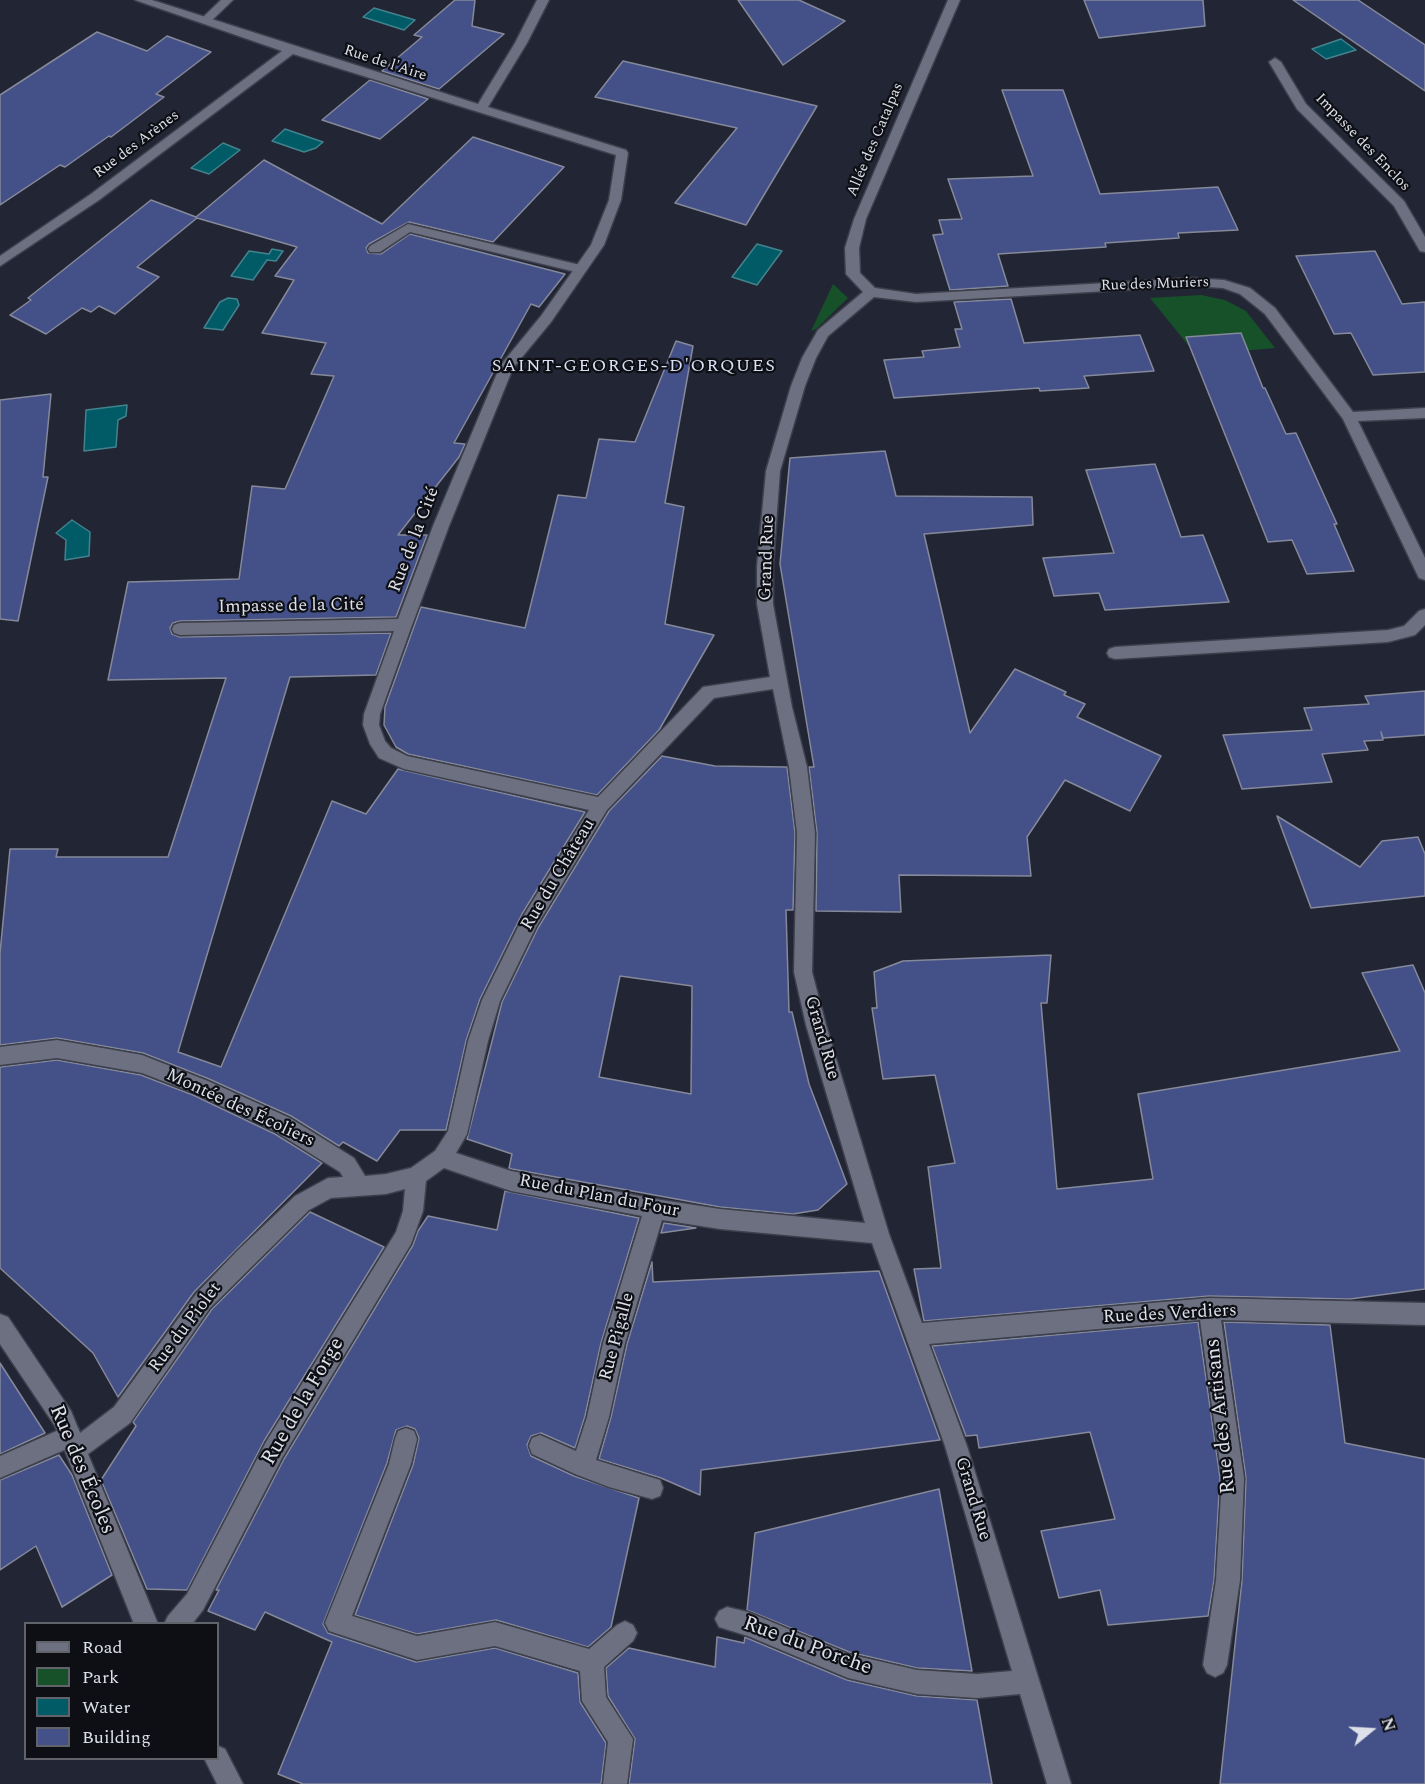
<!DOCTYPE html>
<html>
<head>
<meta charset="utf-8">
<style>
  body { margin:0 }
  #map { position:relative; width:1425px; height:1784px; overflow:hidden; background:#222533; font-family:Spectral,serif }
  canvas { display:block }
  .legend { position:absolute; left:24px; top:1622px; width:195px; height:138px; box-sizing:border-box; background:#0d0f15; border:2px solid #60636a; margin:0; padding:8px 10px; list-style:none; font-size:18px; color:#dde0e9 }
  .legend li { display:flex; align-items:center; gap:12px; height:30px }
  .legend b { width:30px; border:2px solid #60636a }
  .north { position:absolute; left:1341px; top:1700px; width:60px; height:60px; -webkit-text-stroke:4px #0d0f15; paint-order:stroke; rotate:72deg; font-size:16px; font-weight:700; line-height:24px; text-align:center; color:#dde0e9 }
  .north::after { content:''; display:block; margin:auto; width:21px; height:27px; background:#dde0e9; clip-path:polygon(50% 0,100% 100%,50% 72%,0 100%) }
</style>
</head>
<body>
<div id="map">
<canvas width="1425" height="1784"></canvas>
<ul class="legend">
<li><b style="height:8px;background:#6c7080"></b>Road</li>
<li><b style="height:16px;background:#175129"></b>Park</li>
<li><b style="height:16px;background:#005b67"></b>Water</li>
<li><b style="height:16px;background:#445088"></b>Building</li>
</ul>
<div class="north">N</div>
</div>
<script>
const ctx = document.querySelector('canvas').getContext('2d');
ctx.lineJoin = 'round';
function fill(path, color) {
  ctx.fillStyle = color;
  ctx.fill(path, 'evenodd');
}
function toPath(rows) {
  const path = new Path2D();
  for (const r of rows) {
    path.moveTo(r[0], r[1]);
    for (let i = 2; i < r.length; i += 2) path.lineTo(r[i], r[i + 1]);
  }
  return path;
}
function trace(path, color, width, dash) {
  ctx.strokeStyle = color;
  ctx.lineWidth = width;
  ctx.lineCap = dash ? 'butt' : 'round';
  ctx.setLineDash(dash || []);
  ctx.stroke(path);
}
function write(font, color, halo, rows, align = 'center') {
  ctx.font = font + ' Spectral,serif';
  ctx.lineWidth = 4.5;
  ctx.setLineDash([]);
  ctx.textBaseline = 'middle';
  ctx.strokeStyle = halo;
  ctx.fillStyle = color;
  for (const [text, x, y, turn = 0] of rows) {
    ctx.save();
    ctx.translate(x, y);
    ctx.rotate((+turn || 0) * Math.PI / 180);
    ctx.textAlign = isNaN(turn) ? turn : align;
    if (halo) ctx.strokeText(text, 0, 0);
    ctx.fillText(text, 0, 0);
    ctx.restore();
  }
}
fill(toPath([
  [833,284,848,298,816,329,811,331],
  [1201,295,1225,300,1246,311,1275,348,1196,355,1150,298]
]), '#175129');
const water = toPath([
  [374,8,415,20,404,30,363,17,374,8],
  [1341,39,1356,50,1326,59,1312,49,1341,39],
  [285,129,323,142,316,148,304,152,272,141,285,129],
  [223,143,240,150,209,174,191,168,223,143],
  [757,244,782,251,757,285,732,277,757,244],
  [272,249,283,251,276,261,267,260,253,280,231,276,249,251,269,254,272,249],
  [228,298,237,299,239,305,223,330,204,328,220,302,228,298],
  [127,405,126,416,118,420,116,447,84,451,86,410,127,405],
  [72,520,90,532,89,556,65,560,66,540,56,533,72,520]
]);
fill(water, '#005b67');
trace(water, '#42838e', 1.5);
const building = toPath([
  [455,0,475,0,472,26,504,34,439,89,382,71,422,37,414,35,455,0],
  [738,0,799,0,845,21,783,65,738,0],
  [1084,0,1203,0,1205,26,1099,38,1084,0],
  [1293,0,1358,0,1425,45,1425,91,1293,0],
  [97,32,147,51,167,36,211,52,156,94,164,97,111,137,109,136,65,167,60,165,0,205,0,95,97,32],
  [623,61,817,106,746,225,675,203,737,128,595,97,623,61],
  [370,80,428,99,380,139,322,120,370,80],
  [1002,90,1063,90,1100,194,1218,187,1238,230,1178,233,1179,238,1105,243,1106,247,998,254,1008,286,950,290,933,235,943,234,939,220,962,219,948,179,1033,176,1002,90],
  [473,137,564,167,493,242,409,222,369,244,366,248,368,253,381,254,410,234,565,274,539,307,531,304,454,443,465,444,459,457,398,535,427,535,396,617,180,621,173,623,170,628,172,634,180,637,391,633,376,675,290,677,178,1052,221,1067,332,801,366,814,398,769,585,812,522,914,480,999,466,1041,446,1130,400,1130,377,1161,343,1142,339,1146,291,1116,209,1079,143,1053,57,1038,0,1045,0,953,10,849,58,849,56,857,168,857,226,678,108,680,128,582,239,579,252,486,285,489,334,376,311,374,326,343,262,333,294,280,275,276,297,247,197,218,137,267,159,277,115,314,99,306,91,312,82,308,46,334,10,315,31,300,28,298,151,200,196,217,264,160,382,224,473,137],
  [1375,251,1402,304,1425,302,1425,372,1373,375,1351,333,1334,334,1296,256,1375,251],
  [1011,299,1024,343,1140,335,1154,371,1084,376,1089,388,1040,391,1039,388,894,398,884,360,924,357,922,351,960,347,955,329,962,329,954,302,1011,299],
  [1241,333,1263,388,1265,388,1286,434,1296,433,1337,524,1334,524,1354,571,1307,574,1292,540,1268,542,1186,337,1241,333],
  [676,341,693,346,665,503,684,507,665,624,714,635,659,730,597,795,408,754,396,747,384,725,385,707,421,607,525,628,558,495,586,498,599,439,635,442,676,341],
  [51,394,43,477,48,477,18,621,0,619,0,400,51,394],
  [885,451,896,496,1032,497,1033,525,924,534,970,733,1015,669,1066,692,1064,695,1085,704,1077,717,1161,756,1130,811,1065,780,1027,837,1031,876,899,875,901,912,816,911,817,833,809,767,814,767,780,564,790,458,885,451],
  [1155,464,1181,537,1203,535,1229,602,1105,610,1099,593,1054,596,1043,558,1114,553,1086,470,1155,464],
  [1425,691,1425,735,1383,738,1381,732,1383,740,1364,741,1368,750,1322,754,1332,782,1242,789,1223,735,1312,730,1304,708,1369,704,1365,696,1425,691],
  [662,756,715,766,787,767,795,833,793,910,786,910,789,1012,792,1012,809,1084,847,1184,818,1210,793,1214,720,1207,512,1169,509,1168,512,1154,467,1139,502,1002,538,928,609,811,662,756],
  [620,976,692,986,691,1094,599,1077,620,976],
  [1277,816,1360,867,1382,841,1418,837,1425,854,1425,896,1311,908,1277,816],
  [1051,955,1047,1003,1041,1003,1057,1189,1153,1179,1138,1094,1400,1051,1362,973,1413,965,1425,993,1425,1289,1350,1299,1209,1296,924,1321,914,1269,941,1268,928,1167,955,1163,935,1075,883,1079,872,1008,877,1008,874,972,903,961,1051,955],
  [57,1060,141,1075,193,1095,275,1134,322,1163,194,1292,118,1397,93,1353,0,1268,0,1067,57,1060],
  [505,1191,639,1218,601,1343,585,1416,575,1448,541,1433,531,1436,527,1445,531,1456,574,1476,639,1498,611,1627,588,1647,496,1620,417,1634,355,1615,413,1465,419,1438,415,1429,407,1426,396,1430,387,1463,323,1624,328,1633,416,1662,495,1648,578,1673,580,1702,606,1743,601,1784,303,1784,278,1774,332,1642,265,1612,255,1630,208,1611,219,1590,216,1590,284,1459,413,1245,418,1231,428,1216,497,1230,505,1191],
  [310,1212,384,1247,264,1441,187,1590,147,1589,101,1480,136,1426,133,1422,212,1309,310,1212],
  [664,1223,696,1228,661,1233,664,1223],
  [652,1262,653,1282,879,1271,940,1440,701,1470,700,1495,661,1478,599,1459,611,1417,627,1344,652,1262],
  [1198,1322,1220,1478,1214,1580,1208,1616,1108,1625,1100,1590,1059,1598,1041,1531,1115,1519,1090,1432,979,1448,977,1435,966,1436,932,1346,1198,1322],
  [1224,1322,1330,1325,1345,1443,1425,1459,1425,1784,1220,1784,1242,1580,1246,1478,1224,1322],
  [0,1363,45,1433,0,1454,0,1363],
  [59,1455,72,1475,112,1575,62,1607,36,1546,0,1570,0,1480,59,1455],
  [939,1489,972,1671,917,1668,849,1652,747,1610,755,1533,939,1489],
  [717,1637,744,1643,745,1637,747,1638,847,1680,917,1696,977,1700,992,1784,629,1784,635,1739,608,1696,606,1668,629,1648,715,1667,717,1637]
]);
fill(building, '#445088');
trace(building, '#85899a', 1.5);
const service = toPath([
  [221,0,233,0,209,23,201,23,201,19,221,0],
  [408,224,580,265,587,269,580,273,410,232,380,252,370,252,368,249,370,246,408,224]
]);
const pedestrian = toPath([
  [70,1425,78,1428,81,1436,78,1444,0,1478,0,1456,70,1425]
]);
const minor = toPath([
  [135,0,152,0,478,104,515,43,537,0,549,0,527,43,488,107,626,150,628,153,621,200,604,245,551,322,513,368,449,526,412,625,380,714,379,725,385,741,391,748,407,756,598,797,703,687,770,677,757,604,757,566,766,471,791,386,802,358,818,330,863,292,846,274,845,248,854,219,948,0,960,0,866,219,859,248,860,273,875,288,916,294,1193,278,1224,280,1250,288,1275,308,1353,412,1425,408,1425,418,1358,421,1425,558,1425,580,1419,578,1417,574,1343,419,1265,314,1240,294,1223,288,1193,286,916,302,874,297,828,336,816,358,805,386,780,471,773,566,773,604,792,707,807,767,815,833,812,972,826,1025,889,1234,922,1323,1209,1298,1425,1303,1425,1325,1221,1320,1244,1478,1240,1580,1227,1665,1223,1673,1215,1677,1207,1673,1203,1665,1216,1580,1222,1478,1200,1320,929,1344,967,1446,1071,1784,1047,1784,1020,1694,977,1698,917,1694,848,1678,748,1636,719,1627,715,1619,719,1611,727,1607,748,1612,848,1654,917,1670,977,1674,1012,1671,945,1446,872,1243,720,1229,662,1220,625,1343,609,1417,596,1460,660,1480,663,1488,660,1496,652,1499,609,1487,575,1474,532,1454,529,1446,532,1438,540,1435,576,1451,587,1417,603,1343,642,1216,511,1191,444,1168,426,1181,423,1211,411,1244,282,1458,203,1610,192,1624,164,1624,168,1616,187,1594,266,1442,396,1232,403,1211,405,1189,386,1194,331,1198,309,1210,210,1308,130,1423,88,1454,158,1624,134,1624,55,1426,0,1344,0,1314,8,1317,71,1411,80,1433,114,1407,196,1294,237,1251,295,1196,328,1178,343,1177,340,1172,276,1132,194,1093,142,1073,57,1058,0,1065,0,1047,57,1040,142,1055,208,1081,290,1118,354,1158,365,1176,386,1174,411,1168,435,1151,448,1131,468,1041,482,1000,524,915,589,810,404,769,379,758,370,744,363,725,364,714,394,631,180,635,174,633,172,629,174,625,180,623,398,619,433,526,500,366,541,316,591,245,609,200,616,155,293,54,99,200,0,266,0,256,91,194,282,51,135,0],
  [773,689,789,767,797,833,794,972,806,1025,865,1223,720,1209,655,1199,511,1171,456,1153,467,1134,488,1041,500,1001,536,927,607,810,714,698,773,689],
  [1275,58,1281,62,1306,104,1404,201,1425,237,1425,252,1420,251,1394,206,1297,109,1269,62,1275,58],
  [1425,609,1425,625,1415,635,1388,642,1115,659,1109,657,1107,653,1109,649,1115,647,1388,630,1404,626,1419,611,1425,609],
  [406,1428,414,1431,417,1439,411,1464,352,1616,417,1636,495,1622,589,1649,617,1625,625,1621,633,1625,637,1633,633,1641,604,1667,606,1697,633,1739,627,1784,603,1784,608,1742,582,1701,580,1671,495,1646,417,1660,329,1631,325,1623,389,1464,395,1439,398,1431,406,1428],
  [218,1746,225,1749,243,1784,217,1784,204,1758,218,1758,218,1746]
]);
trace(service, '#3d404c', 3);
trace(pedestrian, '#3d404c', 3);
trace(minor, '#3d404c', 3);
fill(service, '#6c7080');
fill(pedestrian, '#6c7080');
fill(minor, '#6c7080');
write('15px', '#dde0e9', '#0d0f15', [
  ["Rue de l'Aire",385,64,18],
  ["Allée des Catalpas",876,140,-67],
  ["Impasse des Enclos",1362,143,46],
  ["Rue des Arènes",137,145,-37],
  ["Rue des Muriers",1155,285,-2]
]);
ctx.letterSpacing = '1.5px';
write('18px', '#dae0f2', '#0d0f15', [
  ["SAINT-GEORGES-D'ORQUES",634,367]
]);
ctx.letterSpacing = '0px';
write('18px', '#dde0e9', '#0d0f15', [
  ["Rue de la Cité",415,540,-69],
  ["Grand Rue",768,558,-88],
  ["Impasse de la Cité",291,607,-1],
  ["Rue du Château",559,875,-59],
  ["Grand Rue",821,1038,74],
  ["Montée des Écoliers",240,1109,25],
  ["Rue du Plan du Four",599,1197,11],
  ["Rue des Verdiers",1170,1315,-3],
  ["Rue du Piolet",186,1328,-53],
  ["Rue Pigalle",618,1337,-75],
  ["Grand Rue",972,1499,73]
]);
write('21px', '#dde0e9', '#0d0f15', [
  ["Rue de la Forge",304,1402,-60],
  ["Rue des Artisans",1222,1416,-96],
  ["Rue des Écoles",81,1470,67],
  ["Rue du Porche",807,1647,20]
]);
</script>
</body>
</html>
